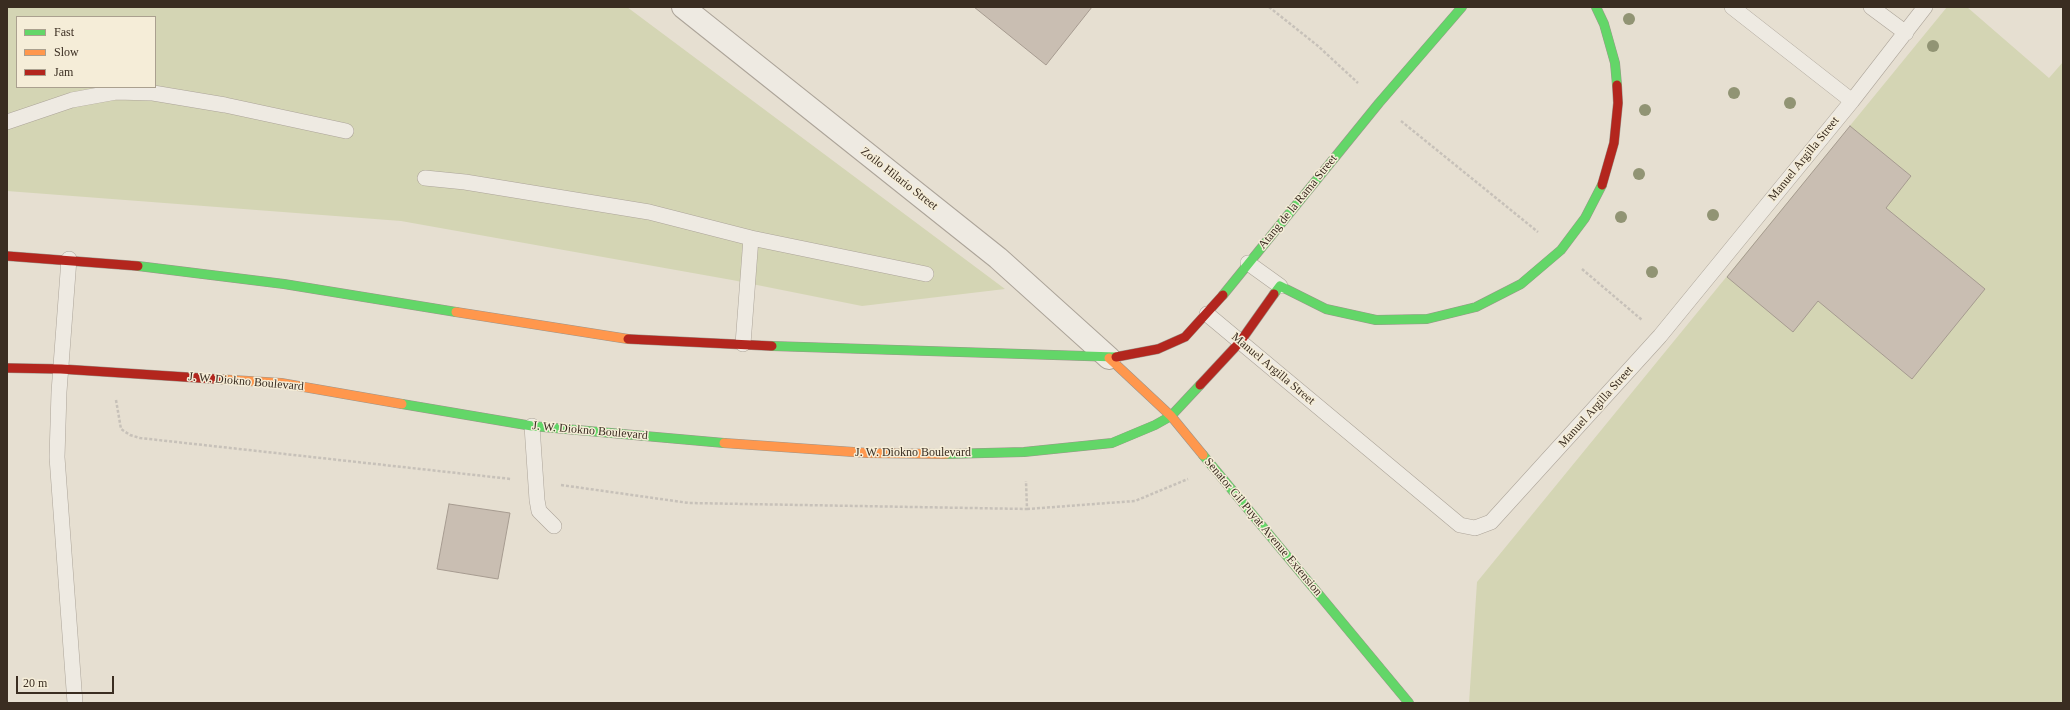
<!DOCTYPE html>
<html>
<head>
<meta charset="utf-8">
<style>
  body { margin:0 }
  #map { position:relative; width:2070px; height:710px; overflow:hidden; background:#e6dfd1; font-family:"Times New Roman",serif }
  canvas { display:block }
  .frame { position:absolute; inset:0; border:8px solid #3a2d21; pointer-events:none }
  .legend { position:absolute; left:16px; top:16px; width:140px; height:72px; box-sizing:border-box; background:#f5edd8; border:1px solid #aaa08f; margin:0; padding:5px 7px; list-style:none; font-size:12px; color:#3a2d21 }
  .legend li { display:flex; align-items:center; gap:8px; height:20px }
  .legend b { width:20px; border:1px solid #aaa08f }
  .scale { position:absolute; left:16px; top:676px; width:98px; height:18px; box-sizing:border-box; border:2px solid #3a2d21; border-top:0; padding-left:5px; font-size:12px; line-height:14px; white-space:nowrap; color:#3a2d21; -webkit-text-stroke:3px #f5edd8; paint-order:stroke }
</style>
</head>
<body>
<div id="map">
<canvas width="2070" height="710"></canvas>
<div class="frame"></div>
<ul class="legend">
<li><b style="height:5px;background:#63d668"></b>Fast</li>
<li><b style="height:5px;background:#ff974d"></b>Slow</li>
<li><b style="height:5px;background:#b3261e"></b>Jam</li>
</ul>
<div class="scale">20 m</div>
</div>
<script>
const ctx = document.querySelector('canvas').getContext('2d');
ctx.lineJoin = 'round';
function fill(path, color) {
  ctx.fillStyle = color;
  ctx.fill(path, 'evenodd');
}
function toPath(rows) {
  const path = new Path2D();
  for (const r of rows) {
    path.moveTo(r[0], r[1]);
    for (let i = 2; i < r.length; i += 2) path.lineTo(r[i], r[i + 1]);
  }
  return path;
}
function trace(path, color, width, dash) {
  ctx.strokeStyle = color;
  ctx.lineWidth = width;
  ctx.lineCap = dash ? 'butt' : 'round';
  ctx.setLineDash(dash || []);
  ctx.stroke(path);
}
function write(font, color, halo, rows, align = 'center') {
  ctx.font = font + ' "Times New Roman",serif';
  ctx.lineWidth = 3;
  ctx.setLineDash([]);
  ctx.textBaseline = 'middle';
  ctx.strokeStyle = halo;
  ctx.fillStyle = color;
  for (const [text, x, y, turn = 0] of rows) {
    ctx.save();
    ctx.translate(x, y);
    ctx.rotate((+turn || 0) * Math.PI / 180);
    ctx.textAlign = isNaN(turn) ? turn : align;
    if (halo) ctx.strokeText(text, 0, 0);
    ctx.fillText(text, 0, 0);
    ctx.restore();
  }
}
fill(toPath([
  [7,7,627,7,1005,289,862,306,732,280,401,221,7,191],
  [17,17,155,17,155,87,17,87],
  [1947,7,1967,7,2049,78,2063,62,2063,703,1469,703,1477,582]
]), '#d4d5b4');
const building = toPath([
  [974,7,1092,7,1046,65,974,7],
  [1850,126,1911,176,1886,208,1985,289,1912,379,1818,301,1793,332,1727,277,1850,126],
  [449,504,510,513,498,579,437,569,449,504]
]);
fill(building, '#c9beb2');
trace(building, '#a69b90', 1);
const lane = toPath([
  [1732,7,1852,101],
  [1871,7,1906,33],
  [7,122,72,100,116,92,153,93,225,105,346,131],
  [425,178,465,182,649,212,751,238,926,274],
  [69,259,59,392,57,457,75,703],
  [1248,263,1280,286],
  [1207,314,1460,525,1475,528,1491,522,1660,336,1852,101,1925,7],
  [743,344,751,238],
  [532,426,537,500,539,511,554,526]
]);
const street = toPath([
  [683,7,998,258,1109,358]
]);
const fast = toPath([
  [1596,7,1604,24,1615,63,1617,85],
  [138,266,284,284,456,312],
  [1274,294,1280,286,1326,309,1376,320,1427,319,1476,307,1521,284,1561,250,1585,218,1602,185],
  [1223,295,1379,103,1462,7],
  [772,346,1116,357],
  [402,404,532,426,724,443],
  [946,454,1024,452,1112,443,1155,425,1171,416,1200,385],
  [1203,455,1409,703]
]);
const slow = toPath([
  [456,312,628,339],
  [1109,358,1171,416,1203,455],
  [216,379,281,383,402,404],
  [724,443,868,453,946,454]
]);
const jam = toPath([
  [1602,185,1614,143,1618,103,1617,85],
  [7,256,138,266],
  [628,339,772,346],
  [1116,357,1158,349,1185,337,1223,295],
  [7,368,61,369,216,379],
  [1200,385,1240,342,1274,294]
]);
trace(lane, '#aca499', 16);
trace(street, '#aca499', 24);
trace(fast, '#9b948a', 10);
trace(slow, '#9b948a', 10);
trace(jam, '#9b948a', 10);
trace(toPath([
  [1269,7,1318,46,1358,83],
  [1401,121,1538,232],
  [1582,269,1642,320],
  [116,400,121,429,130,435,140,438,511,479],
  [561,485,689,503,1027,509,1026,481],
  [1027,509,1135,501,1188,479]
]), '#c7c1b9', 2.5, [3, 2]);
trace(lane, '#eeeae2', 15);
trace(street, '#eeeae2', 22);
trace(fast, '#63d668', 9);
trace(slow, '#ff974d', 9);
trace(jam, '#b3261e', 9);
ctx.fillStyle = '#919474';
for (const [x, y] of [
  [1629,19],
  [1933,46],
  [1734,93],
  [1790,103],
  [1645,110],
  [1639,174],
  [1713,215],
  [1621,217],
  [1652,272]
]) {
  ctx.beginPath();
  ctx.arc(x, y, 6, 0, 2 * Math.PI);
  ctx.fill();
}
write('12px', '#3a2d21', '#f5edd8', [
  ["Manuel Argilla Street",1804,159,-51],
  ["Zoilo Hilario Street",899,179,38],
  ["Atang de la Rama Street",1298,202,-51],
  ["Manuel Argilla Street",1273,369,40],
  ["J. W. Diokno Boulevard",246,382,5],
  ["Manuel Argilla Street",1596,407,-48],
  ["J. W. Diokno Boulevard",590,431,5],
  ["J. W. Diokno Boulevard",913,453],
  ["Senator Gil Puyat Avenue Extension",1263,527,50]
]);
</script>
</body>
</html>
